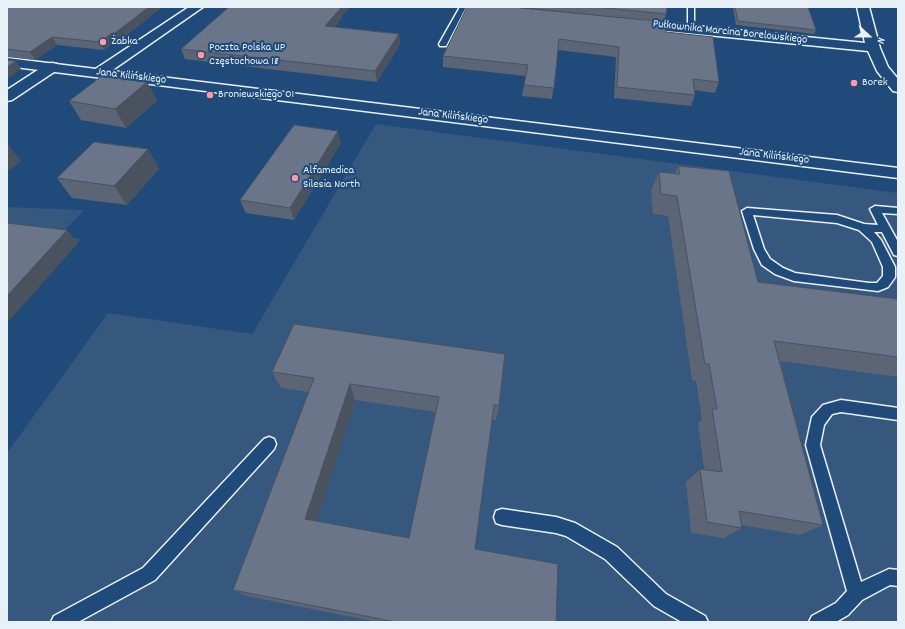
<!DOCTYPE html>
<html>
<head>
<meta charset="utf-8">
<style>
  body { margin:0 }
  #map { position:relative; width:905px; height:629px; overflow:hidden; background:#1f4a7a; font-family:Dekko,sans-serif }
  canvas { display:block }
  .frame { position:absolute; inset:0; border:8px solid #e8f1f8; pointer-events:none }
  .north { position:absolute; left:849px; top:16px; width:40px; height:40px; -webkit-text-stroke:3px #1f4a7a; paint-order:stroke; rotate:111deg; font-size:11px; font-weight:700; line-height:16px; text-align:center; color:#e8f1f8 }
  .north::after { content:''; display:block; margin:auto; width:14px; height:18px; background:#e8f1f8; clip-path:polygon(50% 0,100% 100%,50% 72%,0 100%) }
</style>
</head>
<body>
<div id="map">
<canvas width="905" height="629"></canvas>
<div class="frame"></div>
<div class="north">N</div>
</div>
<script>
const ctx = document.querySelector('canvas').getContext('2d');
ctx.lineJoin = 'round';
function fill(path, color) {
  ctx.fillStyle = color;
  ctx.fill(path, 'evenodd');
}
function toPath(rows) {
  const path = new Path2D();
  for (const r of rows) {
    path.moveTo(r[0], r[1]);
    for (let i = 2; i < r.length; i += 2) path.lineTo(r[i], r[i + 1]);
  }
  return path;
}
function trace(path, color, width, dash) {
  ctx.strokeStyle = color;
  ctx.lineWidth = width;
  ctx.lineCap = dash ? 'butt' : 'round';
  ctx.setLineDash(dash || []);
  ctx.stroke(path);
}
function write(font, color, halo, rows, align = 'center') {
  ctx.font = font + ' Dekko,sans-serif';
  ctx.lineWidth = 4;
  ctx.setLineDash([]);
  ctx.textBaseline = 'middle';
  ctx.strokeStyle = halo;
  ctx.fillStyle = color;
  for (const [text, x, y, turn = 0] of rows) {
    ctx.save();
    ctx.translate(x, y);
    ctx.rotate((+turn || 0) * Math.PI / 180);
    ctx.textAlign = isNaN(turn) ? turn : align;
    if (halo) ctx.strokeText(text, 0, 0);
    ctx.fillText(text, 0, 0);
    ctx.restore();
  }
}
fill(toPath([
  [376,124,898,193,898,622,7,622,7,453,108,313,252,334],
  [7,207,84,210,59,236,81,239,7,323]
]), '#36577e');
const service = toPath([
  [460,7,466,7,447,44,446,46,440,46,439,44,460,7],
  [688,7,694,7,694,29,691,31,688,29,688,7],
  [875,206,898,208,898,214,882,213,898,242,898,256,894,255,882,232,874,232,881,240,895,267,895,277,893,280,888,287,878,291,794,281,775,274,762,265,754,249,742,211,747,208,837,215,864,224,878,225,870,209,875,206],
  [753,215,837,223,859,230,872,242,883,267,883,276,877,283,869,283,795,273,783,268,770,259,764,249,753,215],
  [841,400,898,408,898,420,841,412,832,414,824,425,820,445,861,582,889,569,898,570,898,586,890,585,862,600,848,615,836,622,809,622,812,616,836,603,847,591,806,445,812,417,823,405,841,400],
  [269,437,274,439,276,444,274,449,155,580,78,622,51,622,54,616,143,568,264,439,269,437],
  [502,509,556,517,575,523,617,547,666,594,705,616,708,622,682,622,654,606,605,559,566,536,556,533,502,525,496,523,494,517,496,511,502,509]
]);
const minor = toPath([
  [189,7,203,7,104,76,99,77,94,76,92,73,94,70,189,7],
  [857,7,869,7,880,48,888,67,898,79,898,92,893,91,877,71,868,51,637,28,633,27,631,24,633,21,637,20,865,43,857,7],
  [52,63,57,64,59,67,57,70,12,100,7,101,7,90,47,64,52,63]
]);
const tertiary = toPath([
  [7,58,898,168,898,178,7,66,7,58]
]);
trace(service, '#e8f1f8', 3);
trace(minor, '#e8f1f8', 3);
trace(tertiary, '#e8f1f8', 3);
fill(service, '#1f4a7a');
fill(minor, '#1f4a7a');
fill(tertiary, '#1f4a7a');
fill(toPath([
  [7,7,162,7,119,41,116,41,104,50,57,45,35,60,7,57],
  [229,7,350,7,342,16,342,18,335,27,399,34,400,44,377,82,185,59,181,49],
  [467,7,666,32,719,82,715,93,694,90,695,95,691,106,614,98,616,57,558,50,552,99,522,96,526,76,443,67,443,56],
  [518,7,667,7,666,14,664,22],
  [733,7,808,7,816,30,814,34,736,25],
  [147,82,157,101,126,128,81,120,69,101],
  [341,143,294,220,246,213,240,200],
  [148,149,159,169,127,205,72,198,57,178],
  [678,166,758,282,898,299,898,377,780,361,823,525,800,535,742,525,742,528,724,538,691,533,686,482,700,469,704,469,698,424,702,419,696,381,692,380,668,216,653,214,651,191,659,172,675,173],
  [272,372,499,405,496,420,492,420,475,549,556,622,377,622,247,596,233,590,309,392,281,388],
  [355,400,436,412,409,538,316,521]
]), '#5b6576');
fill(toPath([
  [149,7,162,7,119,41,115,33],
  [340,7,350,7,342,16,342,18,327,36,325,26],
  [112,33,116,41,104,50,100,42],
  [399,34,400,44,377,82,375,71],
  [52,37,57,45,35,60,30,52],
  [16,61,21,69,7,79,7,67],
  [147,82,157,101,126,128,115,109],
  [338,131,341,143,294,220,290,208],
  [7,143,21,161,7,172],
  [148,149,159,169,127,205,114,186],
  [67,230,78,243,7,323,7,296],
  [350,384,355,400,314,529,305,519]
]), '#4a5260');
const building = toPath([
  [7,7,149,7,115,33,112,33,100,42,52,37,30,52,7,49,7,7],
  [229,7,340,7,339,8,341,8,325,26,399,34,375,71,181,49,229,7],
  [467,7,511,7,666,22,666,32,713,37,719,82,693,79,695,95,617,87,619,47,559,39,554,88,524,85,528,65,443,56,467,7],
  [596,7,667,7,666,14,596,7],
  [735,7,808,7,816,30,738,21,735,7],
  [7,60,16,61,7,67,7,60],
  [103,75,147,82,115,109,69,101,103,75],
  [294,125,338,131,290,208,240,200,294,125],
  [94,142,148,149,114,186,57,178,94,142],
  [678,166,729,171,758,282,898,299,898,357,774,341,823,525,739,511,742,528,707,522,700,469,722,472,712,409,717,409,709,364,705,364,677,196,661,194,659,172,680,174,678,166],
  [7,223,67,230,7,296,7,223],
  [294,324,505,354,499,405,494,405,475,549,558,564,556,622,396,622,233,590,314,378,272,372,294,324],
  [350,384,439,397,409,538,305,519,350,384]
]);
fill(building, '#6a7589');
trace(building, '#4a5260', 1);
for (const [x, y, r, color] of [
  [103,42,4,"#ff9aa2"],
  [201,55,4,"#ff9aa2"],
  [854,83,4,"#ff9aa2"],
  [210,95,4,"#ff9aa2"],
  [295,178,4,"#ff9aa2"]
]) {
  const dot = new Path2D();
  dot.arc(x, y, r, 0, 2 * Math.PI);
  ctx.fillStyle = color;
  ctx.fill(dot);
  trace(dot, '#1f4a7a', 1.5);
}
write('12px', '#e8f1f8', '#1f4a7a', [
  ["Pułkownika Marcina Borelowskiego",730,33,6],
  ["Jana Kilińskiego",131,77,7],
  ["Jana Kilińskiego",453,117,7],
  ["Jana Kilińskiego",774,157,7]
]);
write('12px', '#e8f1f8', '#1f4a7a', [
  ["Żabka",111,42],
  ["Poczta Polska UP",209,48],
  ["Częstochowa 18",209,62],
  ["Borek",862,83],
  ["Broniewskiego 01",218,95],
  ["Alfamedica",303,171],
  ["Silesia North",303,185]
], 'left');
</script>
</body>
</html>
